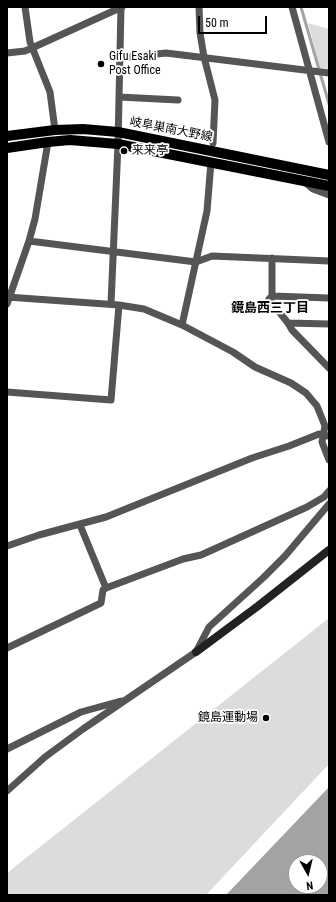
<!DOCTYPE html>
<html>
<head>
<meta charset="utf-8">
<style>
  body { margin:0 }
  #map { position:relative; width:336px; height:902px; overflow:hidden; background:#fff; font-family:"Roboto Condensed",sans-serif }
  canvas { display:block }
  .frame { position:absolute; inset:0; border:8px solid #000; pointer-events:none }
  .north { position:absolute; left:288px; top:854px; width:40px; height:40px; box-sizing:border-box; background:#fff; border:1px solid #999; border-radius:50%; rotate:172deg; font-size:11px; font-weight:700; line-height:16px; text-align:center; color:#000 }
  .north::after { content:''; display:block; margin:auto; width:14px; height:18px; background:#000; clip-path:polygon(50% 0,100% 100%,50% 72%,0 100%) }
  .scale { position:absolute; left:198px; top:16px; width:69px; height:18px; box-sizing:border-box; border:2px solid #000; border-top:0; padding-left:5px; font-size:12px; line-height:14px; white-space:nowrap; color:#000; -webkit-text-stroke:3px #fff; paint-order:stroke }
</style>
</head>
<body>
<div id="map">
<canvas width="336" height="902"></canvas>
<div class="frame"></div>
<div class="north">N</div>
<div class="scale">50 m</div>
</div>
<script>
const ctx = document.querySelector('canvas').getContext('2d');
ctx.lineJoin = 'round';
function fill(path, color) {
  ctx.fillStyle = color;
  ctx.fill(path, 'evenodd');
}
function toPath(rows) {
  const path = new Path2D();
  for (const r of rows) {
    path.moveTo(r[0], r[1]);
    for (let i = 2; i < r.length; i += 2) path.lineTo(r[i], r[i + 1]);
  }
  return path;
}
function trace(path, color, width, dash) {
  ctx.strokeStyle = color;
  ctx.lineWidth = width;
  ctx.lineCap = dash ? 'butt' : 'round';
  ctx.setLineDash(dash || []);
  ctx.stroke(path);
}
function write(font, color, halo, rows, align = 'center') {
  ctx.font = font + ' "Roboto Condensed","Noto Sans JP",sans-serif';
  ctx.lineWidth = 3.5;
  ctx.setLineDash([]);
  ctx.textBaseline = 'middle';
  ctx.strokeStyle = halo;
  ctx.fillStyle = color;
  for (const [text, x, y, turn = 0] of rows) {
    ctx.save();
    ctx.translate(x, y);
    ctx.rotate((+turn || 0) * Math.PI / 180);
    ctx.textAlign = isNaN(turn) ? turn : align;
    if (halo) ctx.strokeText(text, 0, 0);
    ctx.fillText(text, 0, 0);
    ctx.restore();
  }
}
fill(toPath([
  [308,23,329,29,329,69,320,68],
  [329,618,329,764,206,895,7,895,7,873]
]), '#dcdcdc');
fill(toPath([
  [329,787,329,895,226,895],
  [296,862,320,862,320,886,296,886]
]), '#a3a3a3');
trace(toPath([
  [301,7,329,104]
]), '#a3a3a3', 3);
trace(toPath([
  [25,7,30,42,50,92,55,130],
  [199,7,200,33,204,57,215,100,213,143],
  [292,7,329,142],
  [7,53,25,51,32,48,122,7],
  [120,58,166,53,329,73],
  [119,97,178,100],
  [305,182,313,189,329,195],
  [29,241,196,262,212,256,329,261],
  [272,258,272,296,269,299,288,323,292,330,329,368],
  [272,296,329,298],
  [7,297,119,305,144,309,182,325,233,352,255,367,291,383,306,393,317,406,325,426,322,442,329,460],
  [7,304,29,241,35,219,48,142],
  [111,304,118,144,121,7],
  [288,323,329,324],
  [182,325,207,211,211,162],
  [7,392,111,400,119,305],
  [80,525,106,588],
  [7,546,39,535,106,517,252,458,289,446,319,434,328,436],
  [7,648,101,603,103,590,106,588,183,559,201,555,307,507,324,497,329,491],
  [7,749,81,712,121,701],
  [7,791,45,757,83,729,196,652,209,627,263,578,285,556,329,504]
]), '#555', 7);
trace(toPath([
  [196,652,258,606,329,550]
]), '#222', 8);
trace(toPath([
  [7,136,55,130,83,129,118,132,329,175],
  [7,148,48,142,70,140,118,144,329,186]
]), '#000', 10);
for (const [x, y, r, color] of [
  [101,64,4,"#000"],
  [124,151,4,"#000"],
  [266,718,4,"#000"]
]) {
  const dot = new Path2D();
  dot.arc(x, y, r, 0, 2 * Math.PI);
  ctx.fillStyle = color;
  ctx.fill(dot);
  trace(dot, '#fff', 1.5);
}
write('12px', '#000', '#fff', [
  ["Gifu Esaki",109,57],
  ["Post Office",109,71],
  ["来来亭",132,151],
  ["鏡島運動場",258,718,"right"]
], 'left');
write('12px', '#000', '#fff', [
  ["岐阜巣南大野線",171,130,11]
]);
write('bold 13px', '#000', '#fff', [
  ["鏡島西三丁目",270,309]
]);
</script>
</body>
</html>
